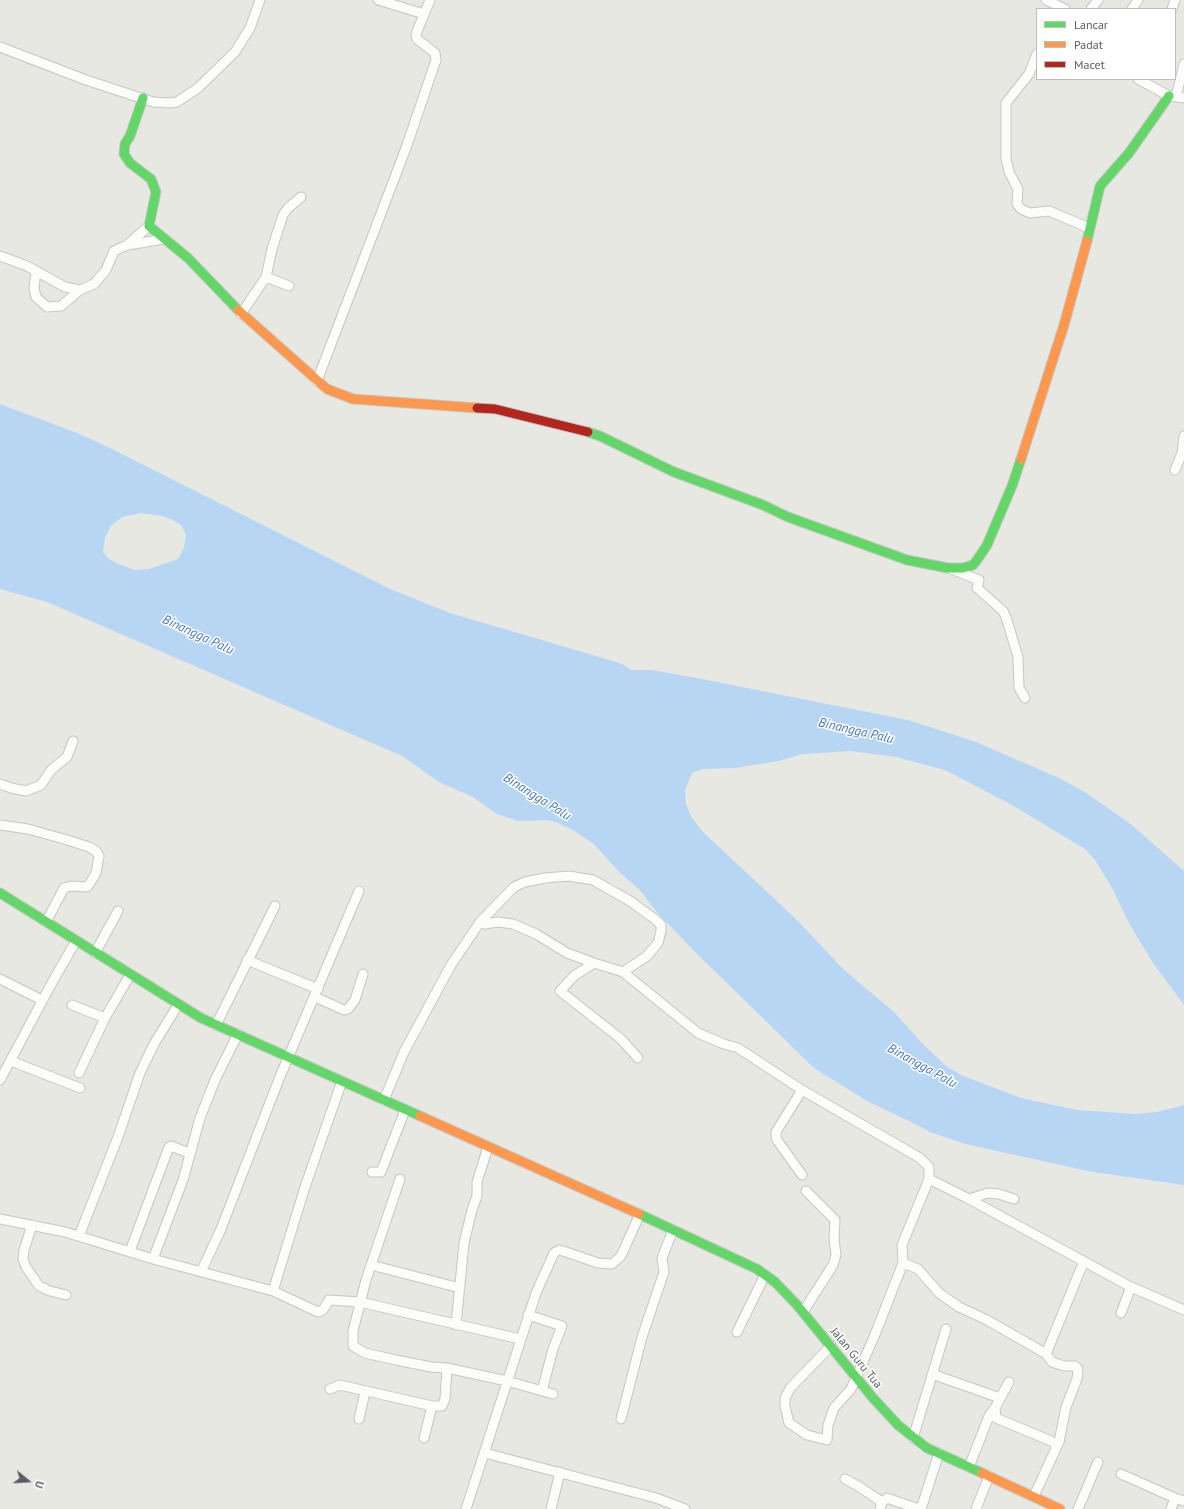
<!DOCTYPE html>
<html>
<head>
<meta charset="utf-8">
<style>
  body { margin:0 }
  #map { position:relative; width:1184px; height:1509px; overflow:hidden; background:#e8e8e3; font-family:"PT Sans",sans-serif }
  canvas { display:block }
  .legend { position:absolute; left:1036px; top:8px; width:140px; height:72px; box-sizing:border-box; background:#fff; border:1px solid #bdbec0; margin:0; padding:5px 7px; list-style:none; font-size:12px; color:#595c61 }
  .legend li { display:flex; align-items:center; gap:8px; height:20px }
  .legend b { width:20px; border:1px solid #bdbec0 }
  .north { position:absolute; left:8px; top:1461px; width:40px; height:40px; -webkit-text-stroke:3px #fff; paint-order:stroke; rotate:108deg; font-size:11px; font-weight:700; line-height:16px; text-align:center; color:#595c61 }
  .north::after { content:''; display:block; margin:auto; width:14px; height:18px; background:#595c61; clip-path:polygon(50% 0,100% 100%,50% 72%,0 100%) }
</style>
</head>
<body>
<div id="map">
<canvas width="1184" height="1509"></canvas>
<ul class="legend">
<li><b style="height:5px;background:#63d668"></b>Lancar</li>
<li><b style="height:5px;background:#ff974d"></b>Padat</li>
<li><b style="height:5px;background:#b3261e"></b>Macet</li>
</ul>
<div class="north">U</div>
</div>
<script>
const ctx = document.querySelector('canvas').getContext('2d');
ctx.lineJoin = 'round';
function fill(path, color) {
  ctx.fillStyle = color;
  ctx.fill(path, 'evenodd');
}
function toPath(rows) {
  const path = new Path2D();
  for (const r of rows) {
    path.moveTo(r[0], r[1]);
    for (let i = 2; i < r.length; i += 2) path.lineTo(r[i], r[i + 1]);
  }
  return path;
}
function trace(path, color, width, dash) {
  ctx.strokeStyle = color;
  ctx.lineWidth = width;
  ctx.lineCap = dash ? 'butt' : 'round';
  ctx.setLineDash(dash || []);
  ctx.stroke(path);
}
function write(font, color, halo, rows, align = 'center') {
  ctx.font = font + ' "PT Sans",sans-serif';
  ctx.lineWidth = 3;
  ctx.setLineDash([]);
  ctx.textBaseline = 'middle';
  ctx.strokeStyle = halo;
  ctx.fillStyle = color;
  for (const [text, x, y, turn = 0] of rows) {
    ctx.save();
    ctx.translate(x, y);
    ctx.rotate((+turn || 0) * Math.PI / 180);
    ctx.textAlign = isNaN(turn) ? turn : align;
    if (halo) ctx.strokeText(text, 0, 0);
    ctx.fillText(text, 0, 0);
    ctx.restore();
  }
}
fill(toPath([
  [0,404,77,433,106,446,390,589,450,613,613,661,624,665,631,670,651,670,697,678,908,720,976,742,1059,778,1085,792,1132,825,1184,871,1184,1005,1153,963,1130,925,1111,886,1095,860,1085,849,1012,805,945,770,896,757,850,751,803,754,778,761,736,768,703,769,692,773,685,790,686,804,692,818,703,832,797,920,843,969,894,1012,921,1042,947,1067,961,1075,1021,1098,1077,1110,1136,1114,1157,1112,1184,1105,1184,1185,1093,1172,965,1144,930,1132,913,1123,867,1101,814,1068,694,951,656,911,639,889,619,872,594,844,571,829,558,823,548,820,518,821,497,814,473,797,439,782,402,756,47,602,0,589],
  [141,513,162,516,173,520,181,525,186,535,184,548,178,559,149,569,135,570,118,564,109,559,103,552,105,537,111,526,122,517]
]), '#b6d6f4');
const street = toPath([
  [378,0,424,14],
  [1046,0,1065,9],
  [1091,9,1098,0],
  [1132,9,1138,0],
  [1172,9,1175,0],
  [0,47,86,80,153,102,170,103,177,102,198,88,235,52,250,28,260,0],
  [1037,54,1029,74,1006,103,1006,158,1009,172,1018,189,1017,204,1021,209,1030,213,1049,211,1089,228],
  [1138,79,1169,96,1184,98],
  [1176,97,1184,64],
  [128,245,164,239],
  [0,256,27,266,65,287,80,290,94,284,106,270,114,251,127,245,149,226],
  [36,271,34,288,36,297,47,307,61,306,80,290],
  [266,277,289,286],
  [241,314,266,277,272,249,283,215,288,208,301,197],
  [317,381,406,148,436,60,435,53,417,39,416,34,430,0],
  [1175,470,1182,453,1184,436],
  [951,569,979,580,977,588,1003,611,1006,617,1018,657,1019,688,1025,698],
  [0,784,11,788,26,791,41,785,51,770,67,757,73,741],
  [0,825,28,829,64,839,89,847,96,851,99,856,96,873,90,883,87,887,72,886,64,888,46,922],
  [95,953,118,911],
  [247,960,318,989],
  [594,963,574,976,560,991,621,1039,638,1058],
  [623,972,698,1033,724,1044,738,1048,802,1090,920,1158,929,1167,929,1179,902,1245,903,1263,874,1337,851,1389,834,1408,828,1425,827,1440,807,1435,789,1423,785,1406,785,1398,791,1387,831,1346],
  [0,979,42,1000],
  [315,997,344,1010,348,1009,355,1000,363,974],
  [72,1005,105,1018],
  [216,1025,275,906],
  [11,1061,80,1088],
  [79,1073,105,1018,130,975],
  [0,1080,54,979,76,941],
  [384,1100,404,1052,451,965,480,922,514,887,525,882,545,878,569,876,593,880,630,901,656,920,661,925,661,931,658,943,647,956,623,972,594,963,567,953,536,934,513,924,498,922,485,924,480,922],
  [372,1172,381,1172,405,1110],
  [802,1175,777,1140,776,1136,776,1132,802,1090],
  [400,1179,366,1280,353,1331,353,1346,365,1353,396,1360,431,1367,447,1368],
  [929,1179,969,1199,988,1193,999,1194,1014,1199],
  [969,1199,1131,1287,1121,1313],
  [0,1219,65,1232,153,1259,273,1291,318,1312,323,1310,329,1300,360,1302,520,1339],
  [32,1225,24,1250,23,1259,26,1267,39,1286,50,1291,66,1295],
  [79,1236,118,1137,140,1073,154,1044,178,1005],
  [130,1251,169,1147,171,1146,189,1153],
  [153,1259,183,1180,200,1118,215,1080,238,1034],
  [903,1263,918,1269,939,1293,959,1307,987,1320,1036,1348,1046,1354,1052,1362,1064,1366,1075,1366,1078,1369,1077,1379,1066,1407,1059,1442,1034,1496],
  [371,1265,460,1288],
  [201,1272,221,1229,279,1079,359,891],
  [1131,1287,1184,1310],
  [273,1291,305,1187,342,1081],
  [803,1312,833,1265,836,1255,834,1239,835,1220,806,1191],
  [528,1315,562,1326,553,1349,542,1391],
  [456,1325,464,1243,472,1210,477,1196,477,1182,488,1147],
  [737,1332,765,1275],
  [1046,1354,1084,1261],
  [932,1374,1000,1398],
  [330,1389,340,1385,432,1406,442,1406,445,1399,447,1368,507,1381,553,1394],
  [995,1408,996,1418,1051,1441,1057,1445],
  [359,1419,365,1392],
  [621,1419,642,1337,664,1272,662,1258,673,1230],
  [424,1438,432,1406],
  [913,1438,946,1329],
  [485,1453,656,1498,685,1509],
  [969,1467,989,1416,995,1408,1009,1382],
  [1121,1474,1175,1498],
  [845,1479,858,1486,882,1502],
  [466,1509,536,1293,554,1253,559,1250,563,1251,598,1263,612,1264,621,1256,640,1214],
  [551,1509,560,1472],
  [880,1509,882,1502,887,1498,919,1509],
  [921,1509,939,1453],
  [976,1509,989,1476],
  [1078,1509,1098,1462],
  [1171,1509,1175,1498,1184,1501]
]);
const fast = toPath([
  [143,98,130,136,125,144,124,154,130,163,151,179,156,192,149,226,188,258,238,310],
  [1087,241,1100,186,1129,153,1169,96],
  [588,432,600,436,674,472,763,505,788,517,907,560,948,568,963,568,973,565,977,560,987,545,1012,486,1021,459],
  [0,893,201,1018,420,1116],
  [639,1214,757,1269,775,1282,797,1305,873,1398,898,1425,927,1448,982,1473]
]);
const slow = toPath([
  [238,310,327,389,353,399,477,408],
  [1021,459,1064,325,1087,241],
  [420,1116,639,1214],
  [982,1473,1060,1509]
]);
const jam = toPath([
  [477,408,495,409,588,432]
]);
trace(street, '#c5c5c4', 11);
trace(fast, '#c5c6c5', 11);
trace(slow, '#c5c6c5', 11);
trace(jam, '#c5c6c5', 11);
trace(street, '#fcfcfb', 9);
trace(fast, '#63d668', 9);
trace(slow, '#ff974d', 9);
trace(jam, '#b3261e', 9);
write('12px', '#595c61', '#fff', [
  ["Jalan Guru Tua",856,1358,51]
]);
write('italic 13px', '#4578bc', '#fff', [
  ["Binangga Palu",198,635,25],
  ["Binangga Palu",856,731,13],
  ["Binangga Palu",537,797,32],
  ["Binangga Palu",922,1066,29]
]);
</script>
</body>
</html>
